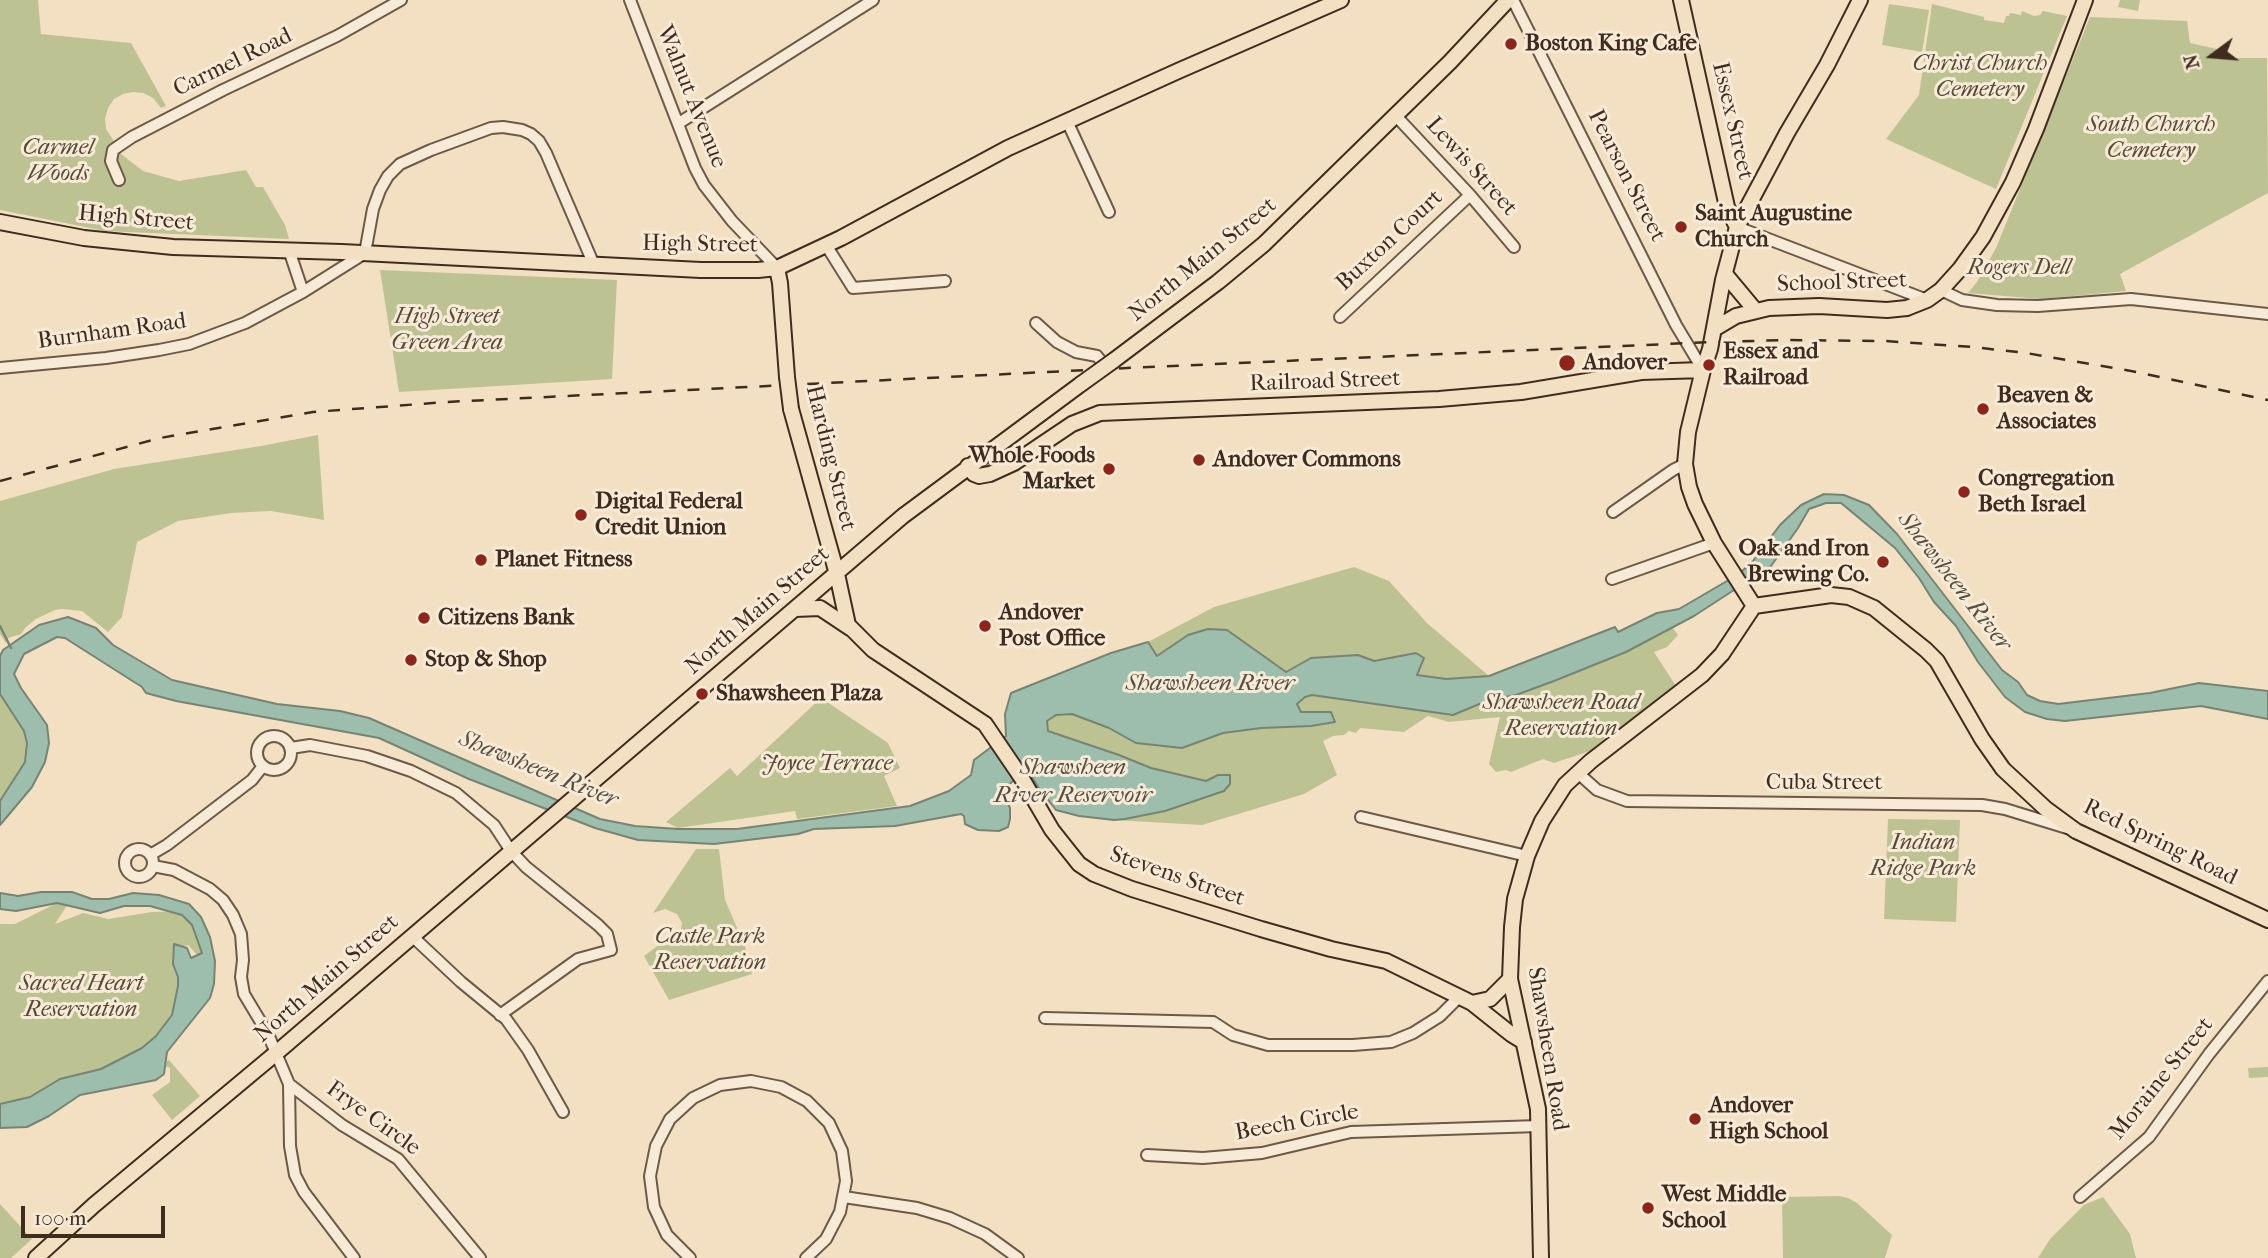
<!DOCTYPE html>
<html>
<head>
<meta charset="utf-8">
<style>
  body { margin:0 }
  #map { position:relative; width:2268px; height:1258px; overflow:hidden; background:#f3e0c2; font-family:"IM FELL French Canon",serif }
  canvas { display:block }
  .north { position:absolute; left:2177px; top:21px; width:70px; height:70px; -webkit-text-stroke:5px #f7ebd7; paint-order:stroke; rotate:254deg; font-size:19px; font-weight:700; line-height:28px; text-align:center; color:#3f2c1f }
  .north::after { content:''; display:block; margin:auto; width:24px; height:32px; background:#3f2c1f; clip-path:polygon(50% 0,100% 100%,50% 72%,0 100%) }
  .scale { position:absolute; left:21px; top:1206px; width:144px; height:32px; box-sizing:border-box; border:4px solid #3f2c1f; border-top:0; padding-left:9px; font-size:21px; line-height:24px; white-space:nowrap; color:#3f2c1f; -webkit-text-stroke:5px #f7ebd7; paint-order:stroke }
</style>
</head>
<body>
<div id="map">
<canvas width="2268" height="1258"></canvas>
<div class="north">N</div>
<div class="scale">100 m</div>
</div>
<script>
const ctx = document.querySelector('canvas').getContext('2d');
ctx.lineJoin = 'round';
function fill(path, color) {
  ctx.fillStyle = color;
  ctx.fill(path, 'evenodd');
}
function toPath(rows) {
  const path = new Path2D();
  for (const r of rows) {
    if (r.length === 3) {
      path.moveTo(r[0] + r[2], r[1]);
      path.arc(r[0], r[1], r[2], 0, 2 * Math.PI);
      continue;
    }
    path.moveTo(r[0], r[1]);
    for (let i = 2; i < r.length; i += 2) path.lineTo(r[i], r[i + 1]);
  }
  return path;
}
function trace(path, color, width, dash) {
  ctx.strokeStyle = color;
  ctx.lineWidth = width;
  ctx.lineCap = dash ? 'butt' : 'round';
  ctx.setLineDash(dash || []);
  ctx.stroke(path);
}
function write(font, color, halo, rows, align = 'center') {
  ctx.font = font + ' "IM FELL French Canon",serif';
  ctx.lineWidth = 6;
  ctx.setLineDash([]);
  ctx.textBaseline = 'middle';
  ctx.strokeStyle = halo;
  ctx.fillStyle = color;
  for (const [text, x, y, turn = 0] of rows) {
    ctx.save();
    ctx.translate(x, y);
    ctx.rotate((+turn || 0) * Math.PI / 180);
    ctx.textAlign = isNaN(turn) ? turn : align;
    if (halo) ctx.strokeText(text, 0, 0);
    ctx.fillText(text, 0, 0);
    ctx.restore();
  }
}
fill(toPath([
  [0,0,38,0,41,34,131,43,166,106,161,108,153,98,143,93,133,92,123,94,114,99,108,108,105,119,106,129,119,149,117,151,143,171,179,181,246,170,256,187,263,187,285,225,289,239,105,231,0,210],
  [2120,0,2140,0,2138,11,2118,7],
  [1889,4,1929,10,1922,52,1882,45],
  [1932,4,1984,17,1984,20,2004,23,2006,16,2009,16,2010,13,2021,15,2022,11,2034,16,2040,15,2043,11,2067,16,1996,189,1886,139,1919,95],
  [2090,17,2187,21,2190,43,2226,51,2227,58,2267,58,2268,193,2120,274,2126,291,2041,299,1968,293,1977,282,1996,248],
  [380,270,617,280,612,379,399,392],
  [318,435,324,520,271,511,231,513,178,521,137,542,122,617,108,632,82,611,62,609,55,610,36,619,26,627,21,634,8,638,6,643,0,634,0,501,114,469,261,446],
  [1354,567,1389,581,1427,623,1489,676,1446,679,1415,675,1261,686,1167,674,1148,642,1214,607],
  [1672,627,1678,635,1667,647,1654,652,1676,686,1604,739,1590,751,1554,763,1543,759,1511,772,1506,770,1496,772,1489,764,1500,717,1449,722,1428,716,1404,732,1360,728,1356,733,1349,731,1344,735,1333,736,1323,741,1337,775,1304,794,1202,825,1114,820,1134,812,1027,716,1083,713,1136,743,1277,700,1321,692,1413,703,1647,641],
  [0,695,29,732,30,763,0,814],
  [821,698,888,743,900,768,884,776,897,806,797,819,795,811,678,828,666,822,730,768,737,776],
  [1888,819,1960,820,1956,922,1884,919],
  [696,849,719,849,725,900,745,946,752,974,669,1000,644,956,660,944,672,942,680,934,682,923,677,914,665,909,653,913],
  [61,901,70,905,66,907,55,924,83,913,108,919,152,912,193,911,210,953,198,956,188,945,180,947,191,1008,144,1048,139,1048,137,1052,129,1059,0,1111,0,924,15,924],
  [169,1060,200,1096,172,1120,152,1095,170,1082,170,1068,162,1065],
  [2268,1067,2268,1077,2249,1078,2248,1068],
  [1839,1196,1848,1198,1857,1203,1892,1235,1885,1258,1783,1258,1782,1197],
  [2103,1197,2130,1234,2136,1258,2038,1258,2050,1239,2084,1205],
  [0,1204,32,1239,11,1258,0,1258]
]), '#bdc292');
const water = toPath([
  [1824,494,1844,495,1869,505,1897,534,2002,670,2018,682,2027,695,2040,701,2058,704,2150,693,2199,683,2268,691,2268,719,2201,706,2065,721,2047,719,2025,712,2005,697,1978,662,1956,626,1934,602,1919,578,1895,548,1841,503,1826,503,1809,509,1798,528,1771,566,1694,616,1626,652,1554,681,1516,695,1489,700,1453,715,1312,695,1305,697,1297,704,1301,712,1331,712,1335,722,1311,726,1261,728,1223,733,1182,748,1136,743,1109,728,1072,714,1056,715,1047,721,1048,731,1119,755,1151,768,1206,781,1218,775,1230,775,1230,784,1224,791,1165,811,1125,819,1114,820,1079,816,1056,810,1038,787,1029,772,1020,775,1005,788,1005,796,1010,808,1010,819,1008,827,999,831,978,830,965,824,964,816,961,814,895,826,814,829,798,834,714,844,638,840,595,828,469,779,379,738,176,701,146,693,142,687,65,638,57,637,24,654,14,674,21,688,47,725,49,743,45,762,32,787,0,825,0,801,25,762,27,743,24,731,0,694,0,656,3,650,39,625,68,617,96,628,113,645,172,680,277,704,340,711,369,718,600,819,635,826,678,829,737,829,910,806,949,791,971,775,974,760,1006,736,1005,714,1011,693,1111,653,1148,642,1157,656,1188,635,1208,629,1227,630,1286,672,1311,658,1358,655,1374,661,1416,653,1424,658,1417,675,1446,679,1489,676,1615,627,1618,632,1657,613,1679,609,1739,574,1753,561,1780,525,1801,505,1824,494],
  [41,892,72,892,92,899,109,899,133,893,159,895,189,904,201,917,210,937,215,961,214,984,210,998,167,1052,164,1074,156,1080,80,1095,49,1116,27,1127,0,1128,0,1104,30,1097,60,1079,101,1069,142,1048,156,1036,172,1015,178,986,178,977,173,964,174,944,187,948,191,958,202,953,192,925,182,915,150,906,124,906,100,913,57,903,16,911,0,909,0,893,18,896,41,892]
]);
fill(water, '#9dbeac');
trace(water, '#778474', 2);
trace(toPath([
  [0,626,11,648]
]), '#778474', 2.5);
const minor = toPath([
  [630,0,695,168,704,185,732,221,777,268],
  [1513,0,1676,325,1703,370],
  [1396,116,1470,195,1514,247],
  [1067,121,1109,212],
  [679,123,873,0],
  [119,180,111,161,113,150,132,137,223,90,337,36,401,0],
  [1737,227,1927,300],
  [826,245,853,288,945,281],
  [289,250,303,292],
  [1941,290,1962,300,1997,305,2038,306,2131,299,2268,314],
  [1340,317,1470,195],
  [1036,323,1057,342,1076,352,1097,356,1105,366],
  [0,368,106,358,159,350,189,344,245,323,303,292,365,253,373,209,380,190,388,176,400,164,431,150,491,128,503,127,522,130,531,134,539,141,546,153,594,265],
  [1613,512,1673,470,1685,464],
  [1612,579,1714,543],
  [274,753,17],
  [291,748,310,745,367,756,411,771,456,793,494,825,511,851,526,867,598,925,607,934,611,950,578,959,500,1015],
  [1578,773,1597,790,1627,801,1982,805,2005,809,2067,828],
  [1361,817,1527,856],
  [139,863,14],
  [150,855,167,845,252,780,263,766],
  [153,866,174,870,210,889,223,900,233,915,241,934,243,960,241,977,244,994,268,1034,289,1084],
  [412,936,461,982,506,1019,528,1050,563,1112],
  [1045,1018,1213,1022,1233,1035,1268,1045,1353,1045,1391,1042,1413,1033,1440,1016,1459,997],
  [1147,1155,1203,1158,1262,1153,1351,1132,1539,1126],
  [844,1197,917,1208,950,1218,985,1234,1018,1258],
  [2080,1197,2149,1137,2209,1054,2268,981],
  [354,1258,304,1192,295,1175,290,1146,289,1084,342,1125,398,1159,480,1258],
  [690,1258,667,1235,654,1207,650,1176,656,1146,670,1119,693,1098,720,1085,751,1081,781,1087,807,1101,829,1123,842,1151,846,1181,840,1212,826,1239,806,1258]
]);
const major = toPath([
  [1681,0,1727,207,1737,227],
  [0,222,84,238,173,247,342,252,701,270,758,270,777,268,841,238,1008,148,1178,71,1341,0],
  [777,268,780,283,787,377],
  [1725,274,1755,310],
  [1714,329,1736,316,1769,308,1819,306,1887,310,1907,308,1927,300,1941,290,1960,269,1983,237,2013,182,2036,129,2085,0],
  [1113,361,1218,282,1264,244,1450,62,1508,0],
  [791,409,837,574,848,625,873,650,985,724,1021,777,1052,830,1079,864,1094,874,1132,889,1261,929,1331,949,1386,961,1472,1003,1511,1034,1524,1042],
  [968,466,974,474,979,476,990,474,1014,463,1072,424,1100,413,1439,399,1521,392,1641,372,1703,370],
  [1754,606,1714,543,1695,504,1689,487,1685,464,1688,432,1703,370,1710,349,1723,280,1737,227,1787,133,1827,65,1860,0],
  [1754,606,1831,595,1849,597,1874,608,1926,650,1937,661,1982,739,2003,769,2046,809,2076,831,2268,920],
  [795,609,820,608,850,628],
  [1472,1003,1490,999,1510,979],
  [36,1258,94,1205,275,1054,903,516,1081,384],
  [1541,1258,1538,1109,1510,979,1512,927,1515,899,1527,856,1542,821,1565,785,1591,761,1702,675,1722,654,1754,606]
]);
trace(minor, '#6c5948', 14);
trace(major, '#3f2c1f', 18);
trace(minor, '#f7ebd7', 10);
trace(major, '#f3e0c2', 14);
trace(toPath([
  [0,481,160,438,313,412,447,402,1127,368,1712,342,1789,340,1885,341,1972,347,2026,353,2131,371,2268,400]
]), '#3f2c1f', 2.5, [12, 12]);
const majorBridge = toPath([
  [787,377,791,409],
  [1081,384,1113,361]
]);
trace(majorBridge, '#3f2c1f', 18, []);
trace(majorBridge, '#f3e0c2', 14);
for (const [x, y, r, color] of [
  [1511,44,7,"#8f2418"],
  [1681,227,7,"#8f2418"],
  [1567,363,9,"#8f2418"],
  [1709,365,7,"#8f2418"],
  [1983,409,7,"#8f2418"],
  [1199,460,7,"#8f2418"],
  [1109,469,7,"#8f2418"],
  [1964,492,7,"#8f2418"],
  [581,515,7,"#8f2418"],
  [481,560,7,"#8f2418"],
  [1883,562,7,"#8f2418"],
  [424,618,7,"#8f2418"],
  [985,626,7,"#8f2418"],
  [411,660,7,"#8f2418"],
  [702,694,7,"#8f2418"],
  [1695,1119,7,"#8f2418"],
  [1648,1208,7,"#8f2418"]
]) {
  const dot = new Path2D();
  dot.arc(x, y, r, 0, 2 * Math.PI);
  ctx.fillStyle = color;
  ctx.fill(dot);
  trace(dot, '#f7ebd7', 2.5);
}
write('bold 23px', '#3f2c1f', '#f7ebd7', [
  ["Boston King Cafe",1525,44],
  ["Saint Augustine",1695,214],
  ["Church",1695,240],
  ["Essex and",1723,352],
  ["Railroad",1723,378],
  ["Andover",1583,363],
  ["Beaven &",1997,396],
  ["Associates",1997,422],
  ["Whole Foods",1095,456,"right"],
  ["Market",1095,482,"right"],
  ["Andover Commons",1213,460],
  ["Congregation",1978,479],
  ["Beth Israel",1978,505],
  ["Digital Federal",595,502],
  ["Credit Union",595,528],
  ["Oak and Iron",1869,549,"right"],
  ["Brewing Co.",1869,575,"right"],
  ["Planet Fitness",495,560],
  ["Andover",999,613],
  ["Post Office",999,639],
  ["Citizens Bank",438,618],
  ["Stop & Shop",425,660],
  ["Shawsheen Plaza",716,694],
  ["Andover",1709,1106],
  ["High School",1709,1132],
  ["West Middle",1662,1195],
  ["School",1662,1221]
], 'left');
write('23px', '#3f2c1f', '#f7ebd7', [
  ["Carmel Road",233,63,-26],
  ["Walnut Avenue",691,97,68],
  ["Essex Street",1732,121,77],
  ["Lewis Street",1471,167,48],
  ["Pearson Street",1626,176,63],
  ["High Street",136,219,5],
  ["Buxton Court",1390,241,-43],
  ["High Street",700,245,1],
  ["North Main Street",1203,260,-39],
  ["School Street",1842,283,-2],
  ["Burnham Road",112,332,-8],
  ["Railroad Street",1325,382,-2],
  ["Harding Street",830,458,76],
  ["North Main Street",758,611,-41],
  ["Cuba Street",1824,783],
  ["Red Spring Road",2160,843,26],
  ["Stevens Street",1177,877,19],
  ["North Main Street",327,979,-41],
  ["Shawsheen Road",1547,1049,81],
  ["Moraine Street",2162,1079,-51],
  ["Frye Circle",373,1119,36],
  ["Beech Circle",1297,1123,-10]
]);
write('italic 23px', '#584a36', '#f7ebd7', [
  ["Christ Church",1980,64],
  ["Cemetery",1980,90],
  ["South Church",2151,125],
  ["Cemetery",2151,151],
  ["Carmel",58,148],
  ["Woods",58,174],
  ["Rogers Dell",2019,268],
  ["High Street",447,317],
  ["Green Area",447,343],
  ["Shawsheen Road",1561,703],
  ["Reservation",1561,729],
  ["Joyce Terrace",827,764],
  ["Indian",1923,843],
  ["Ridge Park",1923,869],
  ["Castle Park",710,937],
  ["Reservation",710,963],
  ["Sacred Heart",81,984],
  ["Reservation",81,1010]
]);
write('italic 24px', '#565042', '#f7ebd7', [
  ["Shawsheen River",1954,582,52],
  ["Shawsheen River",1210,684],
  ["Shawsheen",1073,768],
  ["River Reservoir",1073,796],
  ["Shawsheen River",538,770,22]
]);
</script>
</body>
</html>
